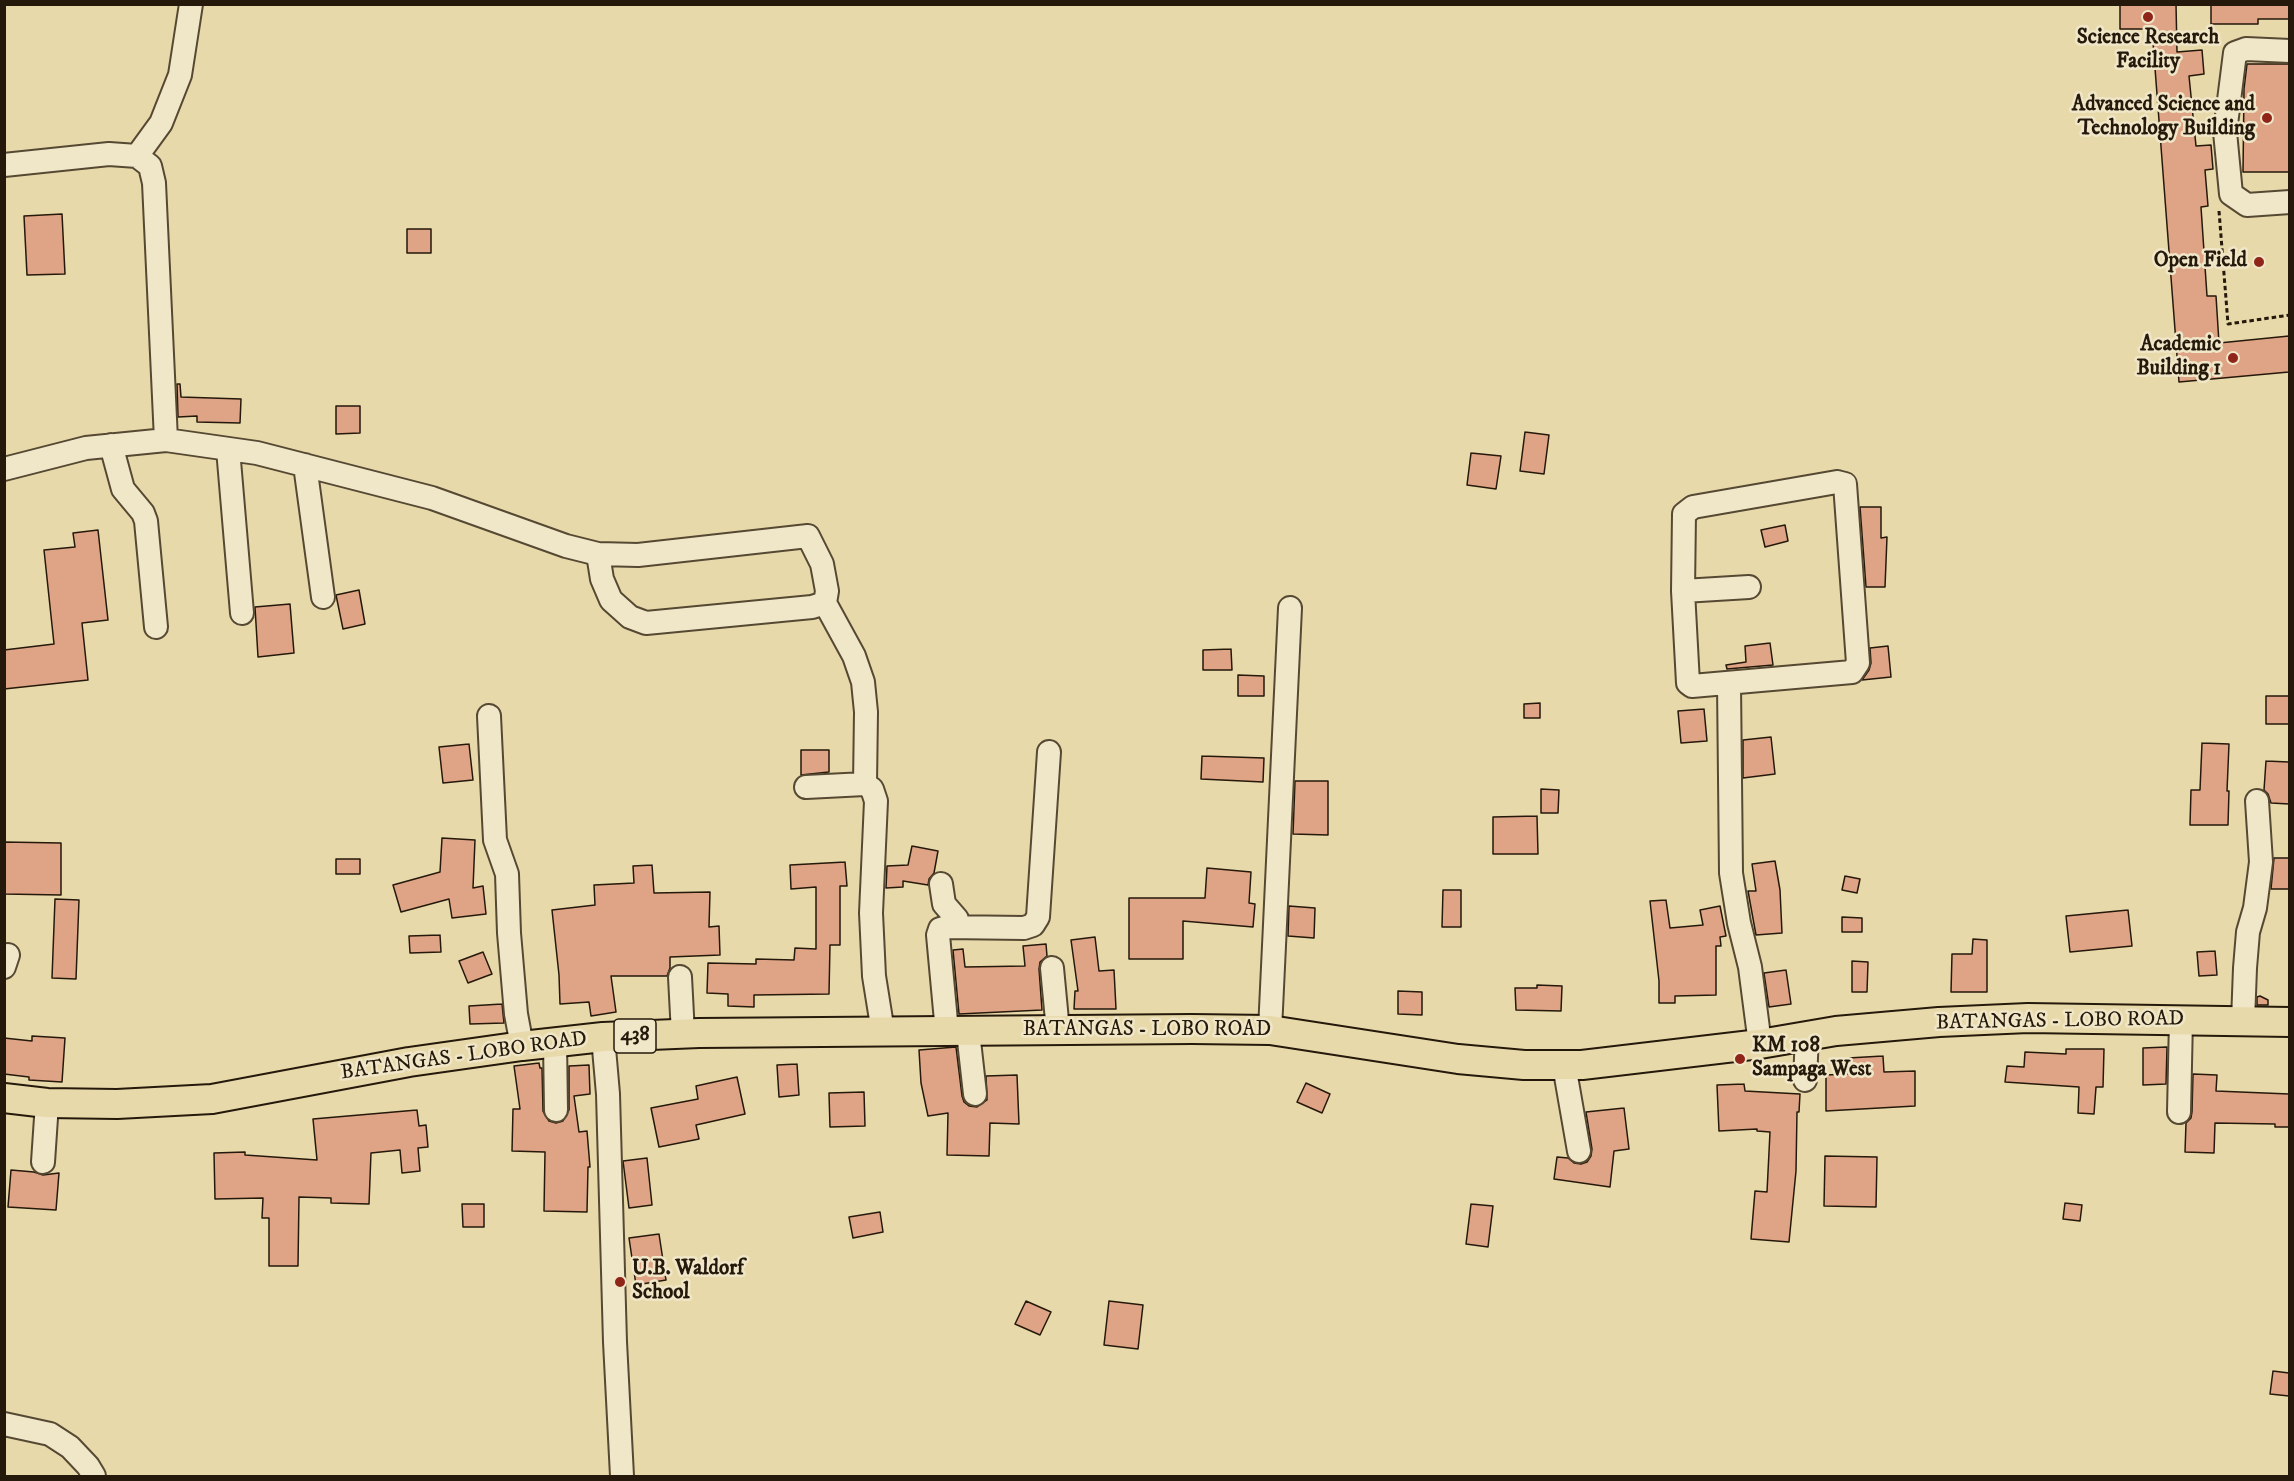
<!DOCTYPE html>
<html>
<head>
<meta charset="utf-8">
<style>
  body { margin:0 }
  #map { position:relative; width:2294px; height:1481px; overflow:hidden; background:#e8d9aa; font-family:"IM FELL DW Pica",serif }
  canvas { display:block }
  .frame { position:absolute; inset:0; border:6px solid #25190b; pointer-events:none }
</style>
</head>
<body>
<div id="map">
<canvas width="2294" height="1481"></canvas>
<div class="frame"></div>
</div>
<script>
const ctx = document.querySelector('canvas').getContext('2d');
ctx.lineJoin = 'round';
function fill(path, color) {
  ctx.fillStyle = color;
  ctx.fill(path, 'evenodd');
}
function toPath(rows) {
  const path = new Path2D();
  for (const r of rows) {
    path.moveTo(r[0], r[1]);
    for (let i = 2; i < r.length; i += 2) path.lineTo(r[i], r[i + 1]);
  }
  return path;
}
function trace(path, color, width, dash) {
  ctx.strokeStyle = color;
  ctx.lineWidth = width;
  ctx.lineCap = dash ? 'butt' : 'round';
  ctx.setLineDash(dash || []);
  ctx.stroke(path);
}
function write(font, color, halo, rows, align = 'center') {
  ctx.font = font + ' "IM FELL DW Pica",serif';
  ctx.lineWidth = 5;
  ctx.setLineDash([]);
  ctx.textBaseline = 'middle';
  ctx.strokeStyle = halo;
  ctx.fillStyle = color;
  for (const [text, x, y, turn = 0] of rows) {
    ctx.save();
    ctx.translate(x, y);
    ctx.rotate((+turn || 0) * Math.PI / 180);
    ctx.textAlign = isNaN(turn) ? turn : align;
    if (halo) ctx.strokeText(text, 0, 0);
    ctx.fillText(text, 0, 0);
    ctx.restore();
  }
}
const building = toPath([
  [2120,4,2176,4,2177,52,2202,50,2204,74,2189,76,2196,146,2211,145,2213,169,2205,170,2208,206,2201,207,2207,296,2216,296,2219,343,2289,336,2289,372,2179,382,2152,29,2120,29,2120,4],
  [2211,4,2289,4,2289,19,2258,19,2258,24,2211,24,2211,4],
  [2247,64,2289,64,2289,172,2243,172,2244,89,2247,64],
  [62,214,65,274,27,275,24,216,62,214],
  [407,229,431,229,431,253,407,253,407,229],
  [177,384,180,384,181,397,241,399,240,423,197,422,197,416,178,417,177,384],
  [336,406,360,406,360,433,336,434,336,406],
  [1525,432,1549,435,1544,474,1520,471,1525,432],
  [1471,453,1501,456,1496,489,1467,485,1471,453],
  [1860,507,1881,507,1881,538,1887,537,1885,587,1866,587,1860,507],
  [1785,525,1788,541,1765,547,1761,530,1785,525],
  [98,530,108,620,82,623,88,680,4,689,4,650,54,644,44,550,75,547,73,533,98,530],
  [359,590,365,624,343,629,336,595,359,590],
  [290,604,294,653,258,657,255,607,290,604],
  [1770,643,1773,665,1727,669,1726,665,1746,662,1745,646,1770,643],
  [1888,646,1891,677,1862,680,1869,670,1871,663,1870,648,1888,646],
  [1231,649,1232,670,1203,670,1203,650,1231,649],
  [1238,675,1264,676,1264,696,1238,696,1238,675],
  [2266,696,2289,696,2289,724,2266,724,2266,696],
  [1540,703,1540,718,1524,718,1524,704,1540,703],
  [1704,709,1707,741,1681,743,1678,711,1704,709],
  [1771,737,1775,774,1743,778,1743,740,1771,737],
  [2202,743,2229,744,2227,791,2229,791,2228,825,2190,825,2191,790,2200,790,2202,743],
  [469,744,473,780,443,783,439,747,469,744],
  [801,750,829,750,829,772,801,775,801,750],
  [1202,756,1264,758,1263,782,1201,779,1202,756],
  [2266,761,2289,762,2289,804,2271,803,2268,794,2264,790,2266,761],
  [1295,781,1328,781,1328,835,1293,834,1295,781],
  [1541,789,1559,790,1558,813,1541,813,1541,789],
  [1537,816,1538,854,1493,854,1493,817,1537,816],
  [442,838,475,840,473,888,483,886,486,914,452,918,449,899,401,912,393,885,440,872,442,838],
  [4,842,61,843,61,895,4,894,4,842],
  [912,846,938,851,934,873,929,879,928,885,903,881,903,887,886,888,887,866,908,865,912,846],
  [2274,858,2289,858,2289,889,2271,889,2274,858],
  [336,859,360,859,360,874,336,874,336,859],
  [1775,861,1780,890,1782,933,1756,935,1748,891,1756,891,1752,864,1775,861],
  [845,862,847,886,840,886,840,945,830,945,829,994,754,995,754,1007,728,1006,728,994,707,993,708,963,756,964,756,959,794,960,795,948,816,949,816,887,791,889,790,865,845,862],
  [652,865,654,893,710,892,709,927,719,926,720,955,670,957,670,968,667,976,611,976,616,1012,591,1016,589,1002,560,1004,559,975,552,910,595,905,594,885,634,883,633,866,652,865],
  [1207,868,1251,872,1249,903,1255,904,1253,927,1183,921,1183,959,1129,959,1129,898,1205,898,1207,868],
  [1845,876,1860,879,1857,893,1842,890,1845,876],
  [1443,890,1461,890,1461,927,1442,927,1443,890],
  [55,899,79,900,76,979,52,978,55,899],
  [1666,900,1670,928,1703,925,1700,910,1720,906,1726,936,1720,937,1721,946,1716,946,1716,995,1675,996,1675,1003,1659,1003,1659,981,1650,901,1666,900],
  [1289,906,1315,908,1314,938,1288,936,1289,906],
  [2128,910,2132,946,2070,952,2066,916,2128,910],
  [1842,917,1862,918,1862,932,1842,932,1842,917],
  [440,935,441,952,410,953,409,936,440,935],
  [1095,937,1099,971,1114,970,1116,1009,1074,1009,1075,991,1078,991,1071,940,1095,937],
  [1973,939,1987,940,1987,992,1951,992,1952,954,1972,954,1973,939],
  [1046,944,1047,956,1040,962,1039,969,1042,1010,959,1014,953,950,963,949,965,967,1025,966,1023,946,1046,944],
  [2215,951,2217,975,2199,976,2197,952,2215,951],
  [483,952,492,974,468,983,459,961,483,952],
  [1852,961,1868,962,1867,992,1852,992,1852,961],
  [1786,970,1791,1004,1769,1007,1764,973,1786,970],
  [1537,985,1562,986,1561,1011,1516,1010,1515,988,1537,988,1537,985],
  [1398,991,1422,992,1422,1015,1398,1014,1398,991],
  [2260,996,2268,1000,2268,1005,2257,1005,2257,997,2260,996],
  [502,1004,504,1023,470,1024,469,1006,502,1004],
  [32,1036,65,1038,62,1082,29,1080,29,1077,4,1074,4,1038,32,1041,32,1036],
  [956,1047,962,1096,964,1102,969,1106,977,1107,987,1100,986,1076,1017,1075,1019,1124,990,1123,989,1156,947,1155,948,1113,928,1116,921,1083,919,1050,956,1047],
  [2167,1047,2166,1084,2143,1085,2143,1048,2167,1047],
  [2066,1049,2104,1049,2103,1087,2096,1087,2094,1114,2078,1113,2079,1087,2005,1082,2007,1066,2024,1067,2025,1052,2066,1054,2066,1049],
  [1883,1056,1884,1072,1915,1071,1915,1106,1826,1111,1826,1075,1848,1074,1848,1058,1883,1056],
  [539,1063,540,1068,542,1068,543,1111,549,1121,556,1123,563,1121,569,1110,569,1066,589,1065,590,1094,574,1096,579,1132,587,1131,590,1167,588,1167,587,1212,544,1211,545,1152,512,1151,513,1109,520,1109,514,1066,539,1063],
  [797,1064,799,1095,779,1097,777,1065,797,1064],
  [2193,1074,2217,1075,2216,1091,2289,1094,2289,1127,2275,1127,2275,1124,2215,1123,2214,1153,2185,1152,2186,1123,2191,1118,2192,1112,2193,1074],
  [737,1077,745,1114,696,1125,699,1139,659,1147,651,1108,698,1099,696,1086,737,1077],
  [1306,1083,1330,1094,1322,1113,1297,1102,1306,1083],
  [1744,1084,1745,1091,1800,1094,1799,1112,1797,1112,1796,1171,1789,1242,1751,1239,1755,1191,1767,1192,1770,1132,1757,1131,1757,1129,1719,1131,1717,1085,1744,1084],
  [864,1092,865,1126,830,1127,829,1093,864,1092],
  [1624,1108,1629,1149,1614,1151,1610,1187,1554,1179,1557,1157,1568,1158,1574,1163,1581,1164,1587,1162,1591,1156,1592,1149,1586,1112,1624,1108],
  [417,1110,419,1126,426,1125,428,1147,418,1148,420,1171,402,1173,400,1150,371,1153,369,1204,331,1203,331,1198,299,1197,298,1266,269,1266,269,1218,262,1218,263,1198,215,1199,214,1153,245,1152,245,1155,317,1160,313,1119,417,1110],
  [1825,1156,1877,1157,1876,1207,1824,1206,1825,1156],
  [647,1158,652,1205,629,1208,623,1161,647,1158],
  [11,1170,34,1172,43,1175,59,1173,56,1210,8,1207,11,1170],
  [2065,1203,2082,1205,2080,1221,2063,1219,2065,1203],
  [462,1204,484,1204,484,1227,463,1227,462,1204],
  [1471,1204,1493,1206,1488,1247,1466,1244,1471,1204],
  [880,1212,883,1232,853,1238,849,1217,880,1212],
  [659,1234,666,1280,636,1285,629,1238,659,1234],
  [1026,1301,1051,1312,1040,1335,1015,1324,1026,1301],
  [1109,1301,1143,1305,1138,1349,1104,1345,1109,1301],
  [2273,1371,2289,1373,2289,1396,2270,1394,2273,1371]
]);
fill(building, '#dfa385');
trace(building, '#25190b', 1.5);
const minor = toPath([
  [2290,51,2246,49,2235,53,2225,132,2231,194,2247,205,2290,202],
  [137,156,161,123,180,75,191,4],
  [4,165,109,154,137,156,150,166,154,183,166,440],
  [111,445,123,489,143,513,146,521,156,627],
  [228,449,242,613],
  [305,465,323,597],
  [4,469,86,448,166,440,257,453,432,498,566,546,598,554,638,555,808,536,822,564,827,591,825,603,812,607,646,623,630,617,611,600,602,579,598,554],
  [1837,482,1845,484,1858,663,1852,672,1692,686,1688,683,1683,591,1684,514,1693,507,1837,482],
  [1683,591,1749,587],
  [825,603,854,656,863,682,866,712,865,784],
  [1729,684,1731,873,1739,923,1750,967,1760,1044],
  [489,716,495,840,507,874,509,933,516,1014,522,1046],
  [806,787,865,784,872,789,876,801,871,913,874,976,883,1032],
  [941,884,944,904,957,919,958,927],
  [4,967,8,955],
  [1052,968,1058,1031],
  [680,977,683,1034],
  [2243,1021,2245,968,2248,932,2255,908,2261,862,2257,801],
  [1270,1030,1290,608],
  [947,1032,938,935,940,929,947,927,1024,928,1033,925,1038,917,1049,752],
  [968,1032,975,1094],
  [603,1037,608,1094,615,1342,622,1476],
  [555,1042,556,1110],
  [1564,1065,1579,1151],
  [1805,1080,1807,1036],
  [2179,1112,2181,1019],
  [43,1162,47,1103],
  [4,1424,50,1434,70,1447,88,1466,94,1476]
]);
const major = toPath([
  [4,1098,47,1103,117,1104,212,1099,409,1062,522,1046,603,1037,699,1033,1192,1029,1270,1030,1458,1059,1524,1065,1582,1065,1760,1044,1836,1031,1939,1022,2028,1018,2290,1022]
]);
trace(minor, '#564933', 26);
trace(major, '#25190b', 32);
trace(toPath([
  [2219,211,2228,324,2290,315]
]), '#25190b', 3, [4.5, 3]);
trace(minor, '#f0e6c8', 22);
trace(major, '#e8d9aa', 28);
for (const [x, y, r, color] of [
  [2148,17,6,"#8f2418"],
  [2267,118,6,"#8f2418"],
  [2259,262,6,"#8f2418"],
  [2233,358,6,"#8f2418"],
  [1740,1059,6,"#8f2418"],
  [620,1282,6,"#8f2418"]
]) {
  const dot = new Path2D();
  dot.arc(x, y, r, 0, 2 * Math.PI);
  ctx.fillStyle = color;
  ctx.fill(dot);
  trace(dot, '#f0e6c8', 2);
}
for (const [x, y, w] of [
  [635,1036,42]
]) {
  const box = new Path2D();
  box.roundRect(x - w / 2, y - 17, w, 34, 4.5);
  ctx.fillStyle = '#f0e6c8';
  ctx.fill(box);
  trace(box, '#25190b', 1.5);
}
write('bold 20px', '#25190b', null, [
  ["438",635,1036]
]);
write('bold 21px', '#25190b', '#f0e6c8', [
  ["Science Research",2148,39,"center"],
  ["Facility",2148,63,"center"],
  ["Advanced Science and",2255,106],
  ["Technology Building",2255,130],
  ["Open Field",2247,262],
  ["Academic",2221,346],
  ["Building 1",2221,370],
  ["KM 108",1752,1047,"left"],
  ["Sampaga West",1752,1071,"left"],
  ["U.B. Waldorf",632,1270,"left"],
  ["School",632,1294,"left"]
], 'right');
write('21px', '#25190b', '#f0e6c8', [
  ["BATANGAS - LOBO ROAD",2060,1022,-1],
  ["BATANGAS - LOBO ROAD",1147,1031],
  ["BATANGAS - LOBO ROAD",464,1057,-8]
]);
</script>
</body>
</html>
